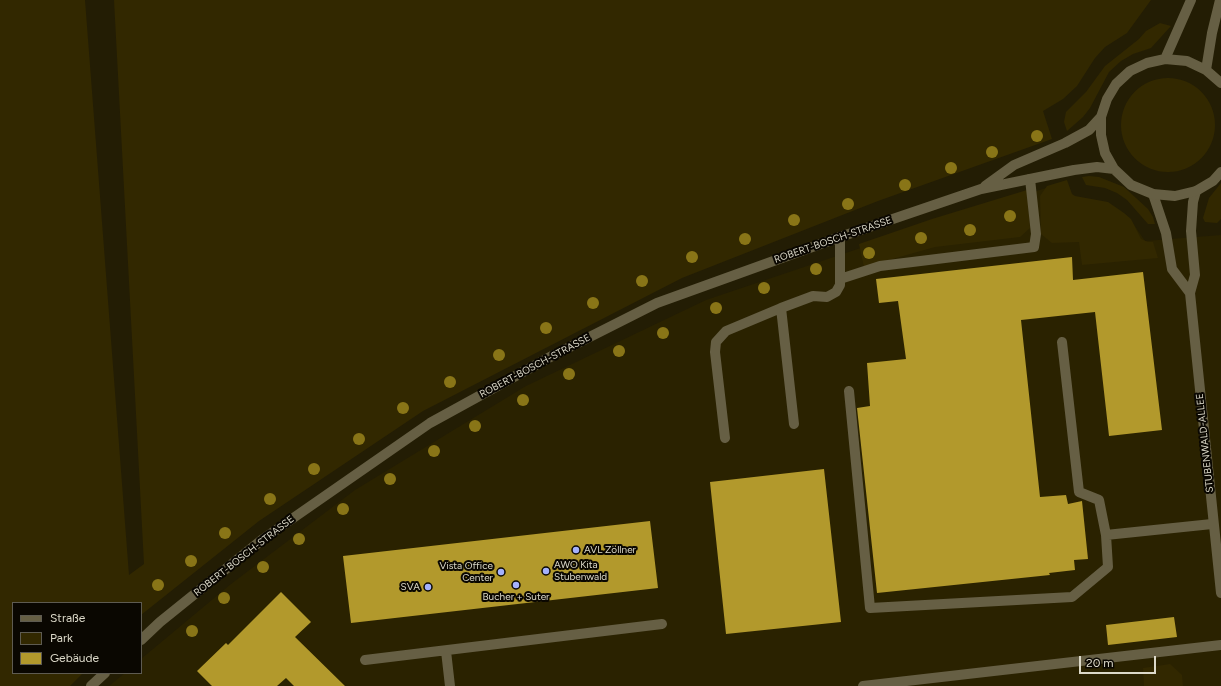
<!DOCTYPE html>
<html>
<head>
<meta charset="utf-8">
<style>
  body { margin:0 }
  #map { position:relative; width:1221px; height:686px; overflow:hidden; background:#231d04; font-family:Figtree,sans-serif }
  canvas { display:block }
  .legend { position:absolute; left:12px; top:602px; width:130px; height:72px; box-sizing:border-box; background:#0a0701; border:1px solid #5e5b51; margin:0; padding:5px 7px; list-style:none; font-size:12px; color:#dcd9c9 }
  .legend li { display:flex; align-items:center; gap:8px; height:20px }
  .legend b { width:20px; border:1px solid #5e5b51 }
  .scale { position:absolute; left:1079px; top:656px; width:77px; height:18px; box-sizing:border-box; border:2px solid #dcd9c9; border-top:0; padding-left:5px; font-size:12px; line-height:14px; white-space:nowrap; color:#dcd9c9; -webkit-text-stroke:3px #0a0701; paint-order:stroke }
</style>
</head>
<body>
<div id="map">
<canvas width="1221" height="686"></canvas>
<ul class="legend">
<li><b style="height:5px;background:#665f44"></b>Straße</li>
<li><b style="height:11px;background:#322800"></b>Park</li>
<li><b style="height:11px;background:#b2992c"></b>Gebäude</li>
</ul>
<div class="scale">20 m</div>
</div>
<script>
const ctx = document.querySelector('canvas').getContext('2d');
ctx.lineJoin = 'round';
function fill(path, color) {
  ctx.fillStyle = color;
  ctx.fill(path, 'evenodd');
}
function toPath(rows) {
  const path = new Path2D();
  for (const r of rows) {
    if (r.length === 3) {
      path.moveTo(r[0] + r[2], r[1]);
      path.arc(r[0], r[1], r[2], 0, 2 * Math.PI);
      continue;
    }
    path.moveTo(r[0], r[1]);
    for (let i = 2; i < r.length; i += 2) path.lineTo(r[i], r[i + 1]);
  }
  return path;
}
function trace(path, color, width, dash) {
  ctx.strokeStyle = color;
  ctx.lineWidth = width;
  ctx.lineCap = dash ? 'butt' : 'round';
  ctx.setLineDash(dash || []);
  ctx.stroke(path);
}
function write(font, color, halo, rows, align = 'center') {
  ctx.font = font + ' Figtree,sans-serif';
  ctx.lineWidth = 4;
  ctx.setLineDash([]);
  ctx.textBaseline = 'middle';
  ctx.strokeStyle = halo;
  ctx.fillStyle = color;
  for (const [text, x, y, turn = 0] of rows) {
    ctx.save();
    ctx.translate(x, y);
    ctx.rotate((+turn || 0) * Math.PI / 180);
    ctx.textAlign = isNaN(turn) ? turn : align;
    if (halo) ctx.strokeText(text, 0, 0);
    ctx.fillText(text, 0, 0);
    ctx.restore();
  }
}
fill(toPath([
  [1046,188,1130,219,1145,241,1221,235,1221,686,109,686,125,673,141,673,141,659,231,584,355,490,526,386,706,300,920,228]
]), '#2a2200');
fill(toPath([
  [0,0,85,0,129,575,144,564,114,0,1151,0,1127,33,1105,47,1095,58,1077,86,1063,99,1043,111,1052,139,878,201,682,278,423,411,259,521,141,615,141,603,13,603,13,673,83,673,70,686,0,686],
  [1160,23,1171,26,1151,48,1133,54,1121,61,1109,72,1090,108,1083,117,1067,131,1064,122,1066,112,1086,92,1105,66,1139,39,1146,31],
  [1168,125,47],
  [1089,176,1099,177,1124,187,1148,209,1153,217,1155,224,1148,224,1127,200,1117,193,1105,188,1086,185,1082,177],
  [1067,180,1072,194,1075,196,1108,202,1124,213,1131,219,1141,239,1148,242,1153,242,1158,258,1082,265,1079,242,1052,243,1041,234,1040,196,1047,186],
  [1221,183,1221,219,1217,223,1205,222,1203,218,1209,198],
  [1027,190,1030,228,1020,237,935,247,864,267,859,244,932,219],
  [1170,664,1182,675,1183,686,1144,686,1143,668]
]), '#322800');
fill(toPath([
  [1072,257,1073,280,1143,272,1162,430,1109,436,1095,312,1021,320,1040,497,1066,495,1068,504,1082,501,1088,559,1074,560,1075,570,1049,573,1050,575,877,593,857,408,870,406,867,363,906,359,898,301,879,303,876,279],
  [824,469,841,622,726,634,710,482],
  [650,521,658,588,351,623,343,556],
  [281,592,311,622,295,637,345,686,294,686,286,678,277,686,212,686,197,671,226,643,228,645],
  [1174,617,1177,637,1108,645,1106,625]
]), '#b2992c');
trace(toPath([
  [840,279,880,266,1034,247,1036,234,1030,179],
  [781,308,794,424],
  [1062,342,1079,492,1099,500,1106,535],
  [849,391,870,608,1072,597,1108,567,1106,535,1212,524],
  [725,438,715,352,716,342,726,331,781,308,813,296,827,297,836,292,840,285,840,237],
  [446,651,450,686],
  [365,660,662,624],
  [863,686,1221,645]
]), '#665f44', 10);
trace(toPath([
  [1196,191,1193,202,1191,231,1195,275,1190,293,1221,593],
  [1153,194,1166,233,1172,269,1190,293]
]), '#665f44', 10);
trace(toPath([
  [1165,59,1191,0],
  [1206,70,1212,33,1220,0],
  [1221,83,1206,70,1187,61,1165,59,1147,63,1130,71,1116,84,1107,99,1101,117,1101,135,1105,153,1114,169,1131,185,1153,194,1175,196,1196,191,1213,181,1221,172],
  [985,186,1014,165,1065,143,1089,130,1101,117],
  [141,640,160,622,263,539,430,423,552,356,657,303,840,237,981,189,1074,170,1097,167,1114,169],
  [91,686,105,673]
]), '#665f44', 10);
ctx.fillStyle = '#897517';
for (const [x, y] of [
  [1037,136],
  [992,152],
  [951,168],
  [905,185],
  [848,204],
  [1010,216],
  [794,220],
  [970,230],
  [921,238],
  [745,239],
  [869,253],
  [692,257],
  [816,269],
  [642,281],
  [764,288],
  [593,303],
  [716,308],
  [546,328],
  [663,333],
  [619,351],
  [499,355],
  [569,374],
  [450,382],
  [523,400],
  [403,408],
  [475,426],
  [359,439],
  [434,451],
  [314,469],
  [390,479],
  [270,499],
  [343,509],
  [225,533],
  [299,539],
  [191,561],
  [263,567],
  [158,585],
  [224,598],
  [192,631]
]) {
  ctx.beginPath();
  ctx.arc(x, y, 6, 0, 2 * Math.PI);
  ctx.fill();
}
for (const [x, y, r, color] of [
  [576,550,4,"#a4b1fc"],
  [546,571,4,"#a4b1fc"],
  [501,572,4,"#a4b1fc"],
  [516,585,4,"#a4b1fc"],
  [428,587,4,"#a4b1fc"]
]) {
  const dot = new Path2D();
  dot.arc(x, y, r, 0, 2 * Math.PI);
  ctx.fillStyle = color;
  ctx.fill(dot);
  trace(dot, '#0a0701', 1.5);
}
write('10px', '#dcd9c9', '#0a0701', [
  ["ROBERT-BOSCH-STRASSE",833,240,-19],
  ["ROBERT-BOSCH-STRASSE",535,366,-28],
  ["STUBENWALD-ALLEE",1205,443,-96],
  ["ROBERT-BOSCH-STRASSE",244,556,-38]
]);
write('10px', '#dcd9c9', '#0a0701', [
  ["AVL Zöllner",584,550],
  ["AWO Kita",554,565],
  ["Stubenwald",554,577],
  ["Vista Office",493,566,"right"],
  ["Center",493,578,"right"],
  ["SVA",420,587,"right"],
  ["Bucher + Suter",516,597,"center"]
], 'left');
</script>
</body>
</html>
